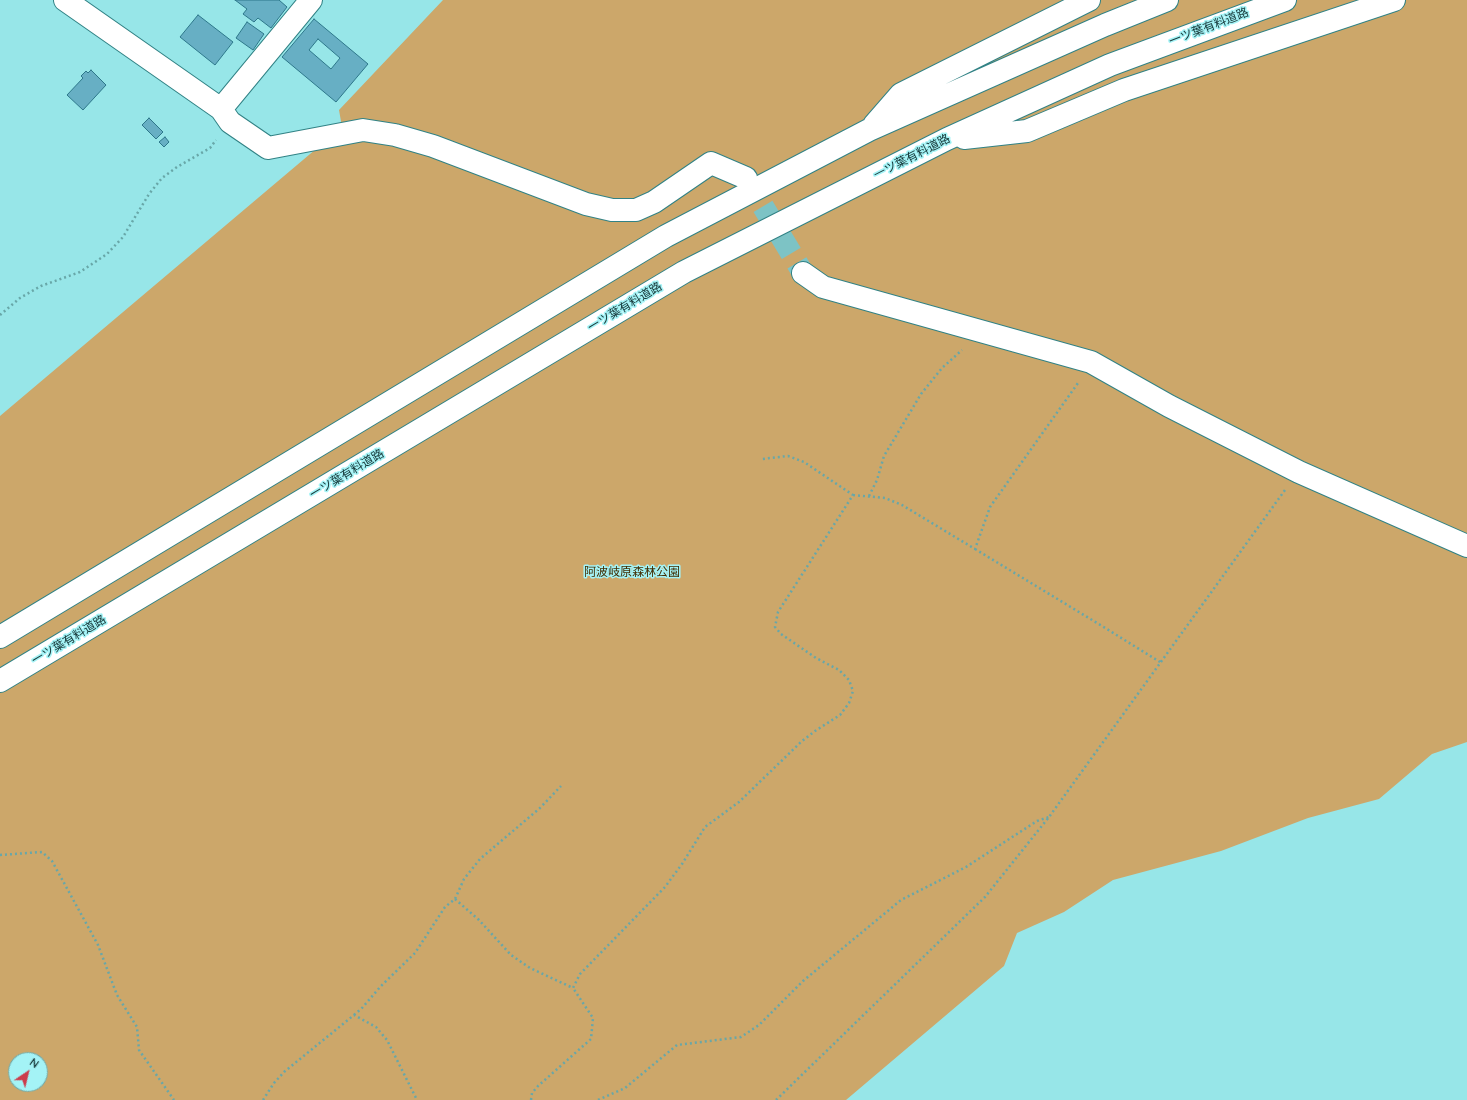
<!DOCTYPE html>
<html>
<head>
<meta charset="utf-8">
<style>
  body { margin:0 }
  #map { position:relative; width:1467px; height:1100px; overflow:hidden; background:#97e6e8; font-family:Quicksand,sans-serif }
  canvas { display:block }
  .north { position:absolute; left:8px; top:1052px; width:40px; height:40px; box-sizing:border-box; background:#a4f3f6; border:1px solid #6ba8aa; border-radius:50%; rotate:35deg; font-size:11px; font-weight:700; line-height:16px; text-align:center; color:#163738 }
  .north::after { content:''; display:block; margin:auto; width:14px; height:18px; background:#cc3b4c; clip-path:polygon(50% 0,100% 100%,50% 72%,0 100%) }
</style>
</head>
<body>
<div id="map">
<canvas width="1467" height="1100"></canvas>
<div class="north">N</div>
</div>
<script>
const ctx = document.querySelector('canvas').getContext('2d');
ctx.lineJoin = 'round';
function fill(path, color) {
  ctx.fillStyle = color;
  ctx.fill(path, 'evenodd');
}
function toPath(rows) {
  const path = new Path2D();
  for (const r of rows) {
    path.moveTo(r[0], r[1]);
    for (let i = 2; i < r.length; i += 2) path.lineTo(r[i], r[i + 1]);
  }
  return path;
}
function trace(path, color, width, dash) {
  ctx.strokeStyle = color;
  ctx.lineWidth = width;
  ctx.lineCap = dash ? 'butt' : 'round';
  ctx.setLineDash(dash || []);
  ctx.stroke(path);
}
function write(font, color, halo, rows, align = 'center') {
  ctx.font = font + ' Quicksand,"Noto Sans JP",sans-serif';
  ctx.lineWidth = 3;
  ctx.setLineDash([]);
  ctx.textBaseline = 'middle';
  ctx.strokeStyle = halo;
  ctx.fillStyle = color;
  for (const [text, x, y, turn = 0] of rows) {
    ctx.save();
    ctx.translate(x, y);
    ctx.rotate((+turn || 0) * Math.PI / 180);
    ctx.textAlign = isNaN(turn) ? turn : align;
    if (halo) ctx.strokeText(text, 0, 0);
    ctx.fillText(text, 0, 0);
    ctx.restore();
  }
}
fill(toPath([
  [443,0,1467,0,1467,742,1432,754,1379,799,1308,818,1221,851,1113,880,1064,912,1017,933,1004,966,846,1100,0,1100,0,416,342,127,339,110],
  [16,1060,40,1060,40,1084,16,1084]
]), '#cca76a');
const building = toPath([
  [235,0,279,0,287,7,271,28,258,18,254,22,243,14,247,9,235,0],
  [198,15,233,42,215,65,180,37,198,15],
  [314,19,368,64,336,102,282,57,314,19],
  [318,39,340,58,331,69,309,50,318,39],
  [247,22,264,34,253,50,236,38,247,22],
  [91,70,106,85,83,110,67,95,83,78,81,76,86,71,88,73,91,70],
  [149,118,163,132,156,139,142,125,149,118],
  [165,137,169,142,164,147,159,142,165,137]
]);
fill(building, '#67afc4');
trace(building, '#2d778a', 1);
trace(toPath([
  [746,178,803,273]
]), '#7dc3c5', 22, [22, 11]);
const street = toPath([
  [65,0,221,109,230,122,268,148,363,130,395,135,433,146,586,204,612,210,636,210,654,202,711,163,746,178],
  [221,109,311,0],
  [803,273,823,287,1091,362,1169,406,1299,472,1467,546]
]);
const primary = toPath([
  [874,125,901,94,1089,0],
  [964,138,1027,131,1124,90,1394,0],
  [0,637,666,236,869,130,1105,25,1167,0],
  [0,681,684,272,947,139,1110,65,1285,0]
]);
trace(street, '#318285', 24);
trace(primary, '#318285', 24);
trace(toPath([
  [0,315,20,298,41,286,80,272,107,254,123,237,149,194,162,178,177,167,210,148,216,140],
  [853,495,885,498,902,505,975,549,990,507,1078,383],
  [869,496,877,480,884,456,921,394,942,368,962,350],
  [975,549,1102,626,1160,662],
  [0,855,42,852,52,861,98,945,117,995,137,1027,139,1050,174,1100],
  [455,899,479,920,511,955,530,968,573,988,580,974,665,887,682,864,705,827,739,802,802,741,815,731,840,715,849,703,853,691,849,680,839,670,816,658,781,634,775,627,778,612,853,495,804,462,788,456,762,459],
  [354,1015,362,1008,381,986,415,953,445,907,455,899,464,879,480,859,540,808,561,786],
  [263,1100,274,1083,284,1072,354,1015,376,1027,387,1040,417,1100],
  [531,1100,532,1093,538,1086,591,1039,593,1018,573,988],
  [598,1100,625,1088,677,1045,741,1037,759,1025,803,981,901,900,966,867,1037,821,1049,817],
  [776,1100,985,897,1049,817,1285,490]
]), '#68a7a8', 2.5, [2, 3]);
trace(street, '#fff', 22);
trace(primary, '#fff', 22);
write('12px', '#163738', '#a4f3f6', [
  ["一ツ葉有料道路",1209,27,-21],
  ["一ツ葉有料道路",912,157,-27],
  ["一ツ葉有料道路",625,307,-31],
  ["一ツ葉有料道路",347,474,-31],
  ["一ツ葉有料道路",69,640,-31]
]);
write('12px', '#422c00', '#a4f3f6', [
  ["阿波岐原森林公園",632,572]
]);
</script>
</body>
</html>
